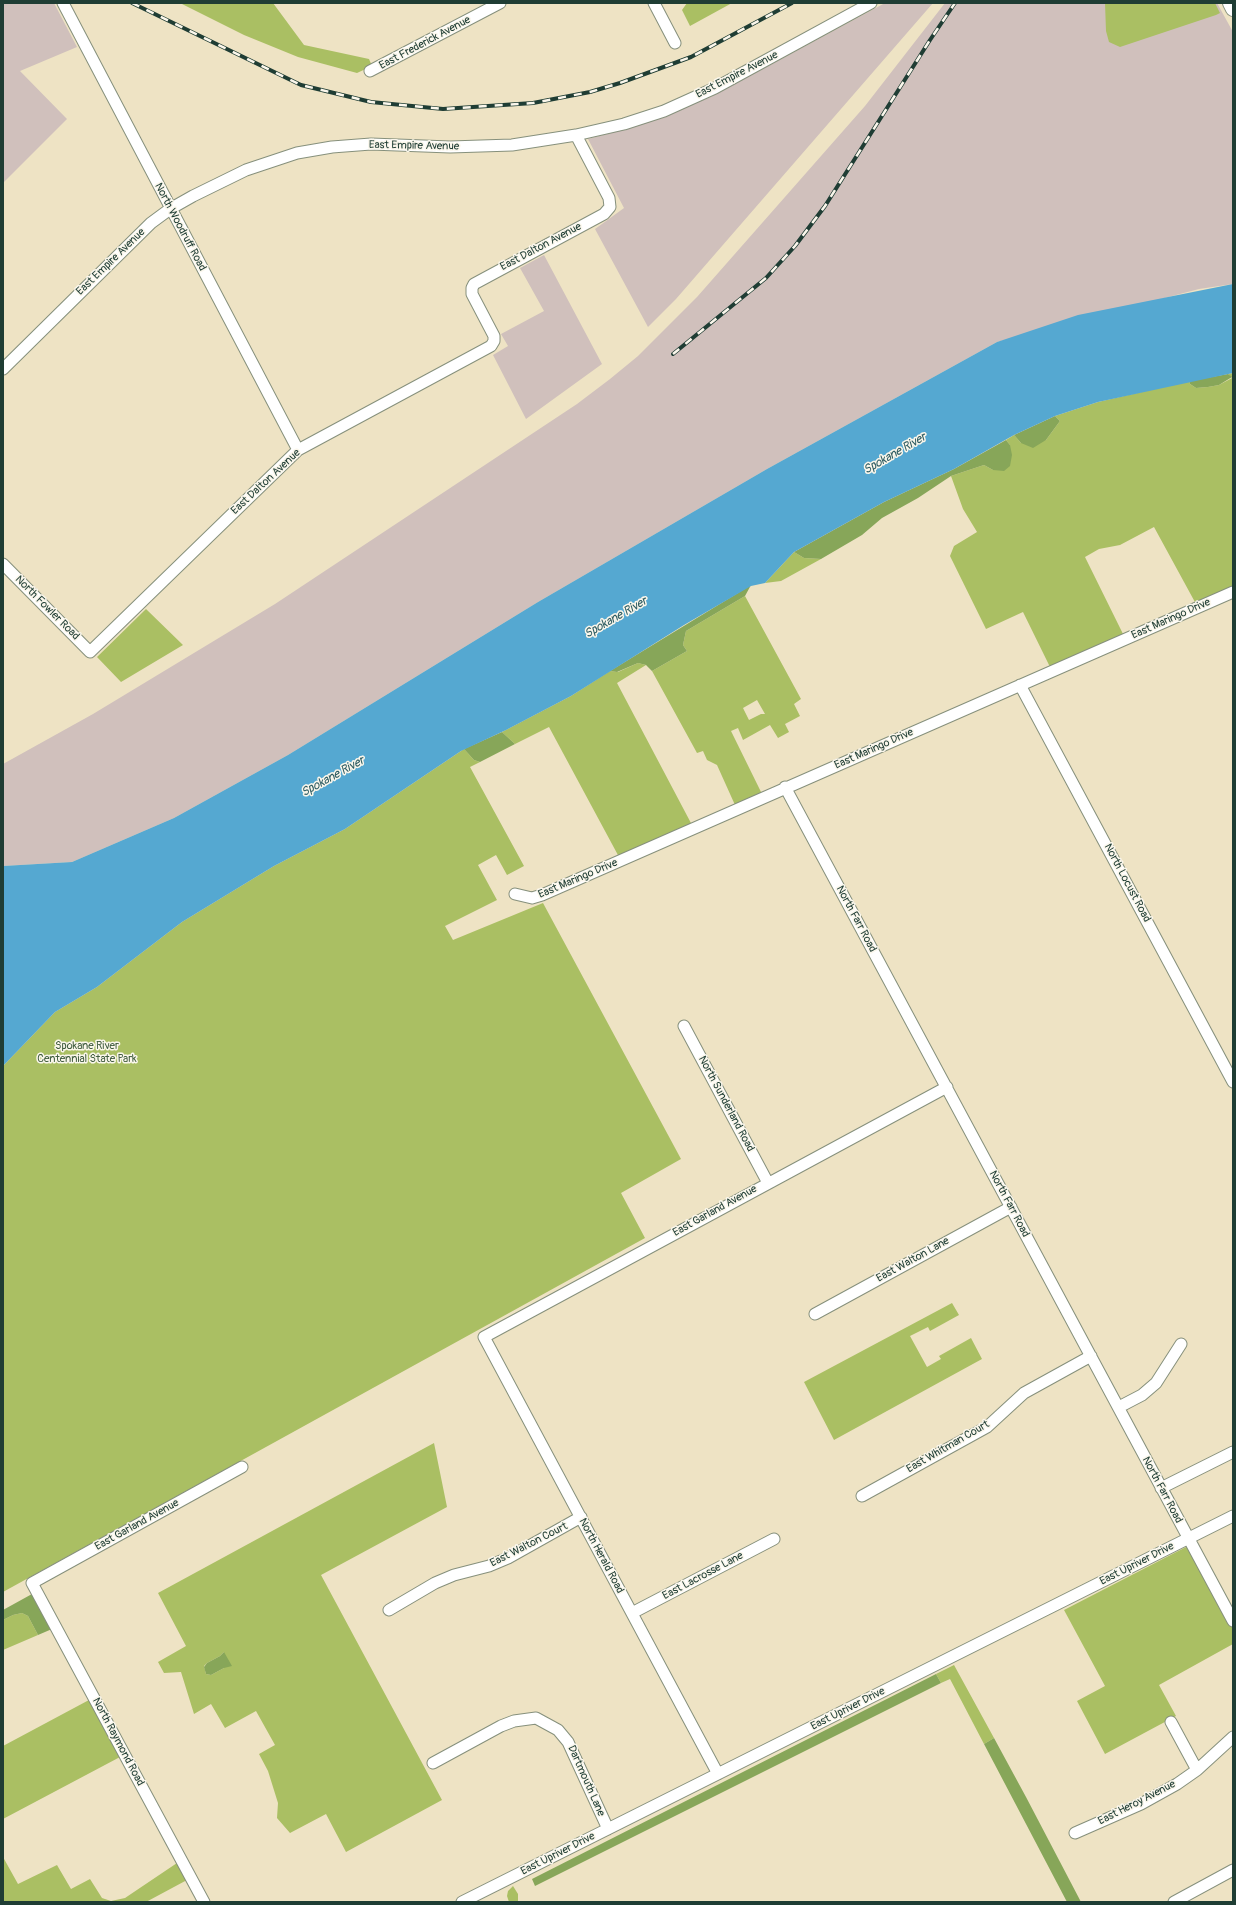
<!DOCTYPE html>
<html>
<head>
<meta charset="utf-8">
<style>
  body { margin:0 }
  #map { position:relative; width:1236px; height:1905px; overflow:hidden; background:#eee3c4; font-family:Pangolin,sans-serif }
  canvas { display:block }
  .frame { position:absolute; inset:0; border:4px solid #1f3d34; pointer-events:none }
</style>
</head>
<body>
<div id="map">
<canvas width="1236" height="1905"></canvas>
<div class="frame"></div>
</div>
<script>
const ctx = document.querySelector('canvas').getContext('2d');
ctx.lineJoin = 'round';
function fill(path, color) {
  ctx.fillStyle = color;
  ctx.fill(path, 'evenodd');
}
function toPath(rows) {
  const path = new Path2D();
  for (const r of rows) {
    path.moveTo(r[0], r[1]);
    for (let i = 2; i < r.length; i += 2) path.lineTo(r[i], r[i + 1]);
  }
  return path;
}
function trace(path, color, width, dash) {
  ctx.strokeStyle = color;
  ctx.lineWidth = width;
  ctx.lineCap = dash ? 'butt' : 'round';
  ctx.setLineDash(dash || []);
  ctx.stroke(path);
}
function write(font, color, halo, rows, align = 'center') {
  ctx.font = font + ' Pangolin,sans-serif';
  ctx.lineWidth = 3;
  ctx.setLineDash([]);
  ctx.textBaseline = 'middle';
  ctx.strokeStyle = halo;
  ctx.fillStyle = color;
  for (const [text, x, y, turn = 0] of rows) {
    ctx.save();
    ctx.translate(x, y);
    ctx.rotate((+turn || 0) * Math.PI / 180);
    ctx.textAlign = isNaN(turn) ? turn : align;
    if (halo) ctx.strokeText(text, 0, 0);
    ctx.fillText(text, 0, 0);
    ctx.restore();
  }
}
fill(toPath([
  [3,3,54,3,77,47,20,71,67,119,3,183],
  [885,3,933,3,676,299,648,327,595,229,624,208,588,139,637,126,711,97],
  [945,3,1217,3,1233,32,1233,284,1199,289,997,342,767,469,538,602,288,755,174,818,72,862,3,866,3,764,93,714,275,604,577,404,610,379,638,356,697,297,865,106],
  [544,255,602,364,526,419,493,355,508,346,501,334,544,311,520,268]
]), '#d0c0bc');
fill(toPath([
  [180,3,273,3,304,45,369,59,372,66,357,73,298,57,244,35],
  [687,3,732,3,690,26,682,10],
  [1105,3,1215,3,1220,13,1216,15,1120,47,1109,42,1106,31],
  [1233,373,1233,588,1196,604,1154,527,1120,545,1099,549,1085,557,1124,636,1050,667,1023,612,986,629,950,556,954,546,977,532,963,509,951,476,984,465,993,470,1010,445,1006,440,1014,435,1021,443,1046,440,1060,421,1055,416,1098,402,1189,381,1190,384,1196,388,1208,387,1219,385,1232,378,1228,374],
  [794,552,804,558,821,559,781,581,765,583],
  [745,596,801,699,794,704,800,716,785,724,789,732,778,738,770,725,743,740,738,728,731,731,762,794,735,805,717,765,707,760,703,751,697,753,652,671,687,651,683,645,686,631],
  [757,700,765,714,761,714,749,720,743,708],
  [146,609,183,645,121,682,97,657],
  [638,663,646,665,617,683,692,825,619,857,549,727,515,744,502,732,571,696,610,671,618,672],
  [464,749,474,760,480,762,470,767,524,866,507,875,496,855,478,865,497,900,445,926,453,940,543,903,681,1159,621,1193,645,1238,3,1592,3,1066,55,1012,97,987,182,922,274,866,345,829],
  [952,1303,959,1315,930,1331,928,1327,910,1336,927,1367,941,1359,939,1356,971,1338,982,1359,834,1440,804,1382],
  [434,1443,447,1507,321,1575,442,1800,346,1852,326,1814,290,1833,277,1818,278,1803,268,1771,259,1754,275,1745,256,1711,225,1728,211,1704,194,1714,181,1672,164,1673,158,1662,186,1646,158,1593],
  [224,1652,224,1668,211,1675,206,1674,204,1666,207,1663,220,1656],
  [1188,1546,1233,1629,1233,1644,1159,1685,1176,1716,1105,1754,1077,1701,1105,1686,1064,1610],
  [22,1613,28,1616,38,1635,3,1650,3,1620,13,1615],
  [954,1665,994,1738,984,1744,950,1679,941,1683,936,1674],
  [89,1700,120,1757,3,1819,3,1746],
  [3,1857,18,1884,57,1865,71,1889,90,1879,102,1898,111,1901,125,1898,177,1863,187,1880,146,1902,3,1902],
  [513,1886,518,1894,518,1902,509,1902,507,1896,508,1891]
]), '#aabf63');
fill(toPath([
  [1228,374,1232,377,1219,385,1208,387,1196,388,1190,384,1189,381],
  [1055,416,1060,421,1046,440,1033,448,1021,443,1014,435],
  [1006,440,1010,445,1012,455,1010,466,1004,471,993,470,984,465,951,476,918,498,882,518,862,535,821,559,804,558,794,552,884,502,954,469],
  [751,585,745,596,686,631,683,645,687,651,652,671,646,665,638,663,617,672,610,671],
  [502,732,515,744,480,762,474,760,464,749],
  [32,1594,52,1629,38,1635,28,1616,22,1613,13,1615,3,1620,3,1610],
  [224,1652,232,1666,224,1668,211,1675,206,1674,204,1667,207,1663,220,1656],
  [936,1674,941,1683,535,1886,532,1879],
  [994,1738,1026,1797,1081,1902,1067,1902,984,1744]
]), '#87a659');
fill(toPath([
  [1233,284,1233,373,1098,402,1055,416,1014,435,954,469,884,502,794,552,765,583,751,586,684,625,571,696,506,730,461,751,345,829,274,866,182,922,97,987,55,1012,3,1066,3,866,72,862,174,818,288,755,538,602,767,469,997,342,1078,315]
]), '#55a8d1');
const minor = toPath([
  [63,3,298,450],
  [654,3,675,43],
  [370,71,500,3],
  [3,369,151,223,170,209,193,196,246,170,297,153,332,147,371,144,450,147,512,145,576,135,624,124,664,111,715,88,871,3],
  [3,564,90,652,298,450,491,346,494,341,494,336,472,294,472,288,474,284,604,214,610,207,609,198,576,135],
  [1020,685,1233,1082],
  [785,787,1233,1621],
  [515,894,532,898,542,895,1233,592],
  [684,1026,768,1183],
  [815,1314,1011,1207],
  [1119,1407,1142,1395,1156,1383,1181,1344],
  [1161,1488,1233,1452],
  [862,1496,987,1427,1024,1393,1091,1356],
  [389,1610,435,1583,454,1575,489,1566,508,1558,581,1517],
  [632,1613,774,1539],
  [1171,1722,1197,1770],
  [433,1763,501,1726,514,1721,536,1718,558,1730,568,1742,608,1829],
  [718,1774,484,1337,947,1087],
  [1075,1833,1141,1804,1177,1784,1197,1770,1233,1737],
  [204,1902,32,1583,242,1467],
  [462,1902,1233,1516],
  [1174,1902,1233,1870]
]);
const major = toPath([
  [1230,3,1233,9]
]);
trace(minor, '#86907c', 13);
trace(major, '#86907c', 16);
trace(minor, '#fff', 11);
trace(major, '#fff', 14);
const rail = toPath([
  [132,3,301,85,371,102,443,109,533,103,590,92,620,83,691,57,792,3],
  [673,354,766,278,795,246,825,206,930,40,955,3]
]);
trace(rail, '#1f3d34', 4);
trace(rail, '#fbf7ec', 2.5, [8]);
write('11px', '#1f3d34', '#fbf7ec', [
  ["East Frederick Avenue",425,43,-28],
  ["East Empire Avenue",737,75,-27],
  ["East Empire Avenue",414,146,1],
  ["North Woodruff Road",180,227,62],
  ["East Dalton Avenue",541,247,-28],
  ["East Empire Avenue",111,262,-44],
  ["East Dalton Avenue",266,482,-43],
  ["North Fowler Road",47,608,45],
  ["East Maringo Drive",1171,619,-24],
  ["East Maringo Drive",874,749,-24],
  ["East Maringo Drive",578,879,-23],
  ["North Locust Road",1127,883,62],
  ["North Farr Road",856,919,62],
  ["North Sunderland Road",726,1104,62],
  ["North Farr Road",1009,1204,62],
  ["East Garland Avenue",715,1211,-29],
  ["East Walton Lane",913,1260,-29],
  ["East Whitman Court",948,1447,-30],
  ["North Farr Road",1162,1490,62],
  ["East Garland Avenue",137,1525,-29],
  ["East Walton Court",529,1545,-27],
  ["North Herald Road",601,1556,62],
  ["East Upriver Drive",1137,1564,-27],
  ["East Lacrosse Lane",703,1576,-28],
  ["East Upriver Drive",848,1709,-27],
  ["North Raymond Road",118,1742,62],
  ["Dartmouth Lane",586,1781,66],
  ["East Heroy Avenue",1137,1803,-27],
  ["East Upriver Drive",558,1854,-27]
]);
write('11px', '#425e40', '#fbf7ec', [
  ["Spokane River",87,1046],
  ["Centennial State Park",87,1059]
]);
write('italic 12px', '#2f5d63', '#fbf7ec', [
  ["Spokane River",895,454,-30],
  ["Spokane River",616,618,-30],
  ["Spokane River",333,777,-29]
]);
</script>
</body>
</html>
